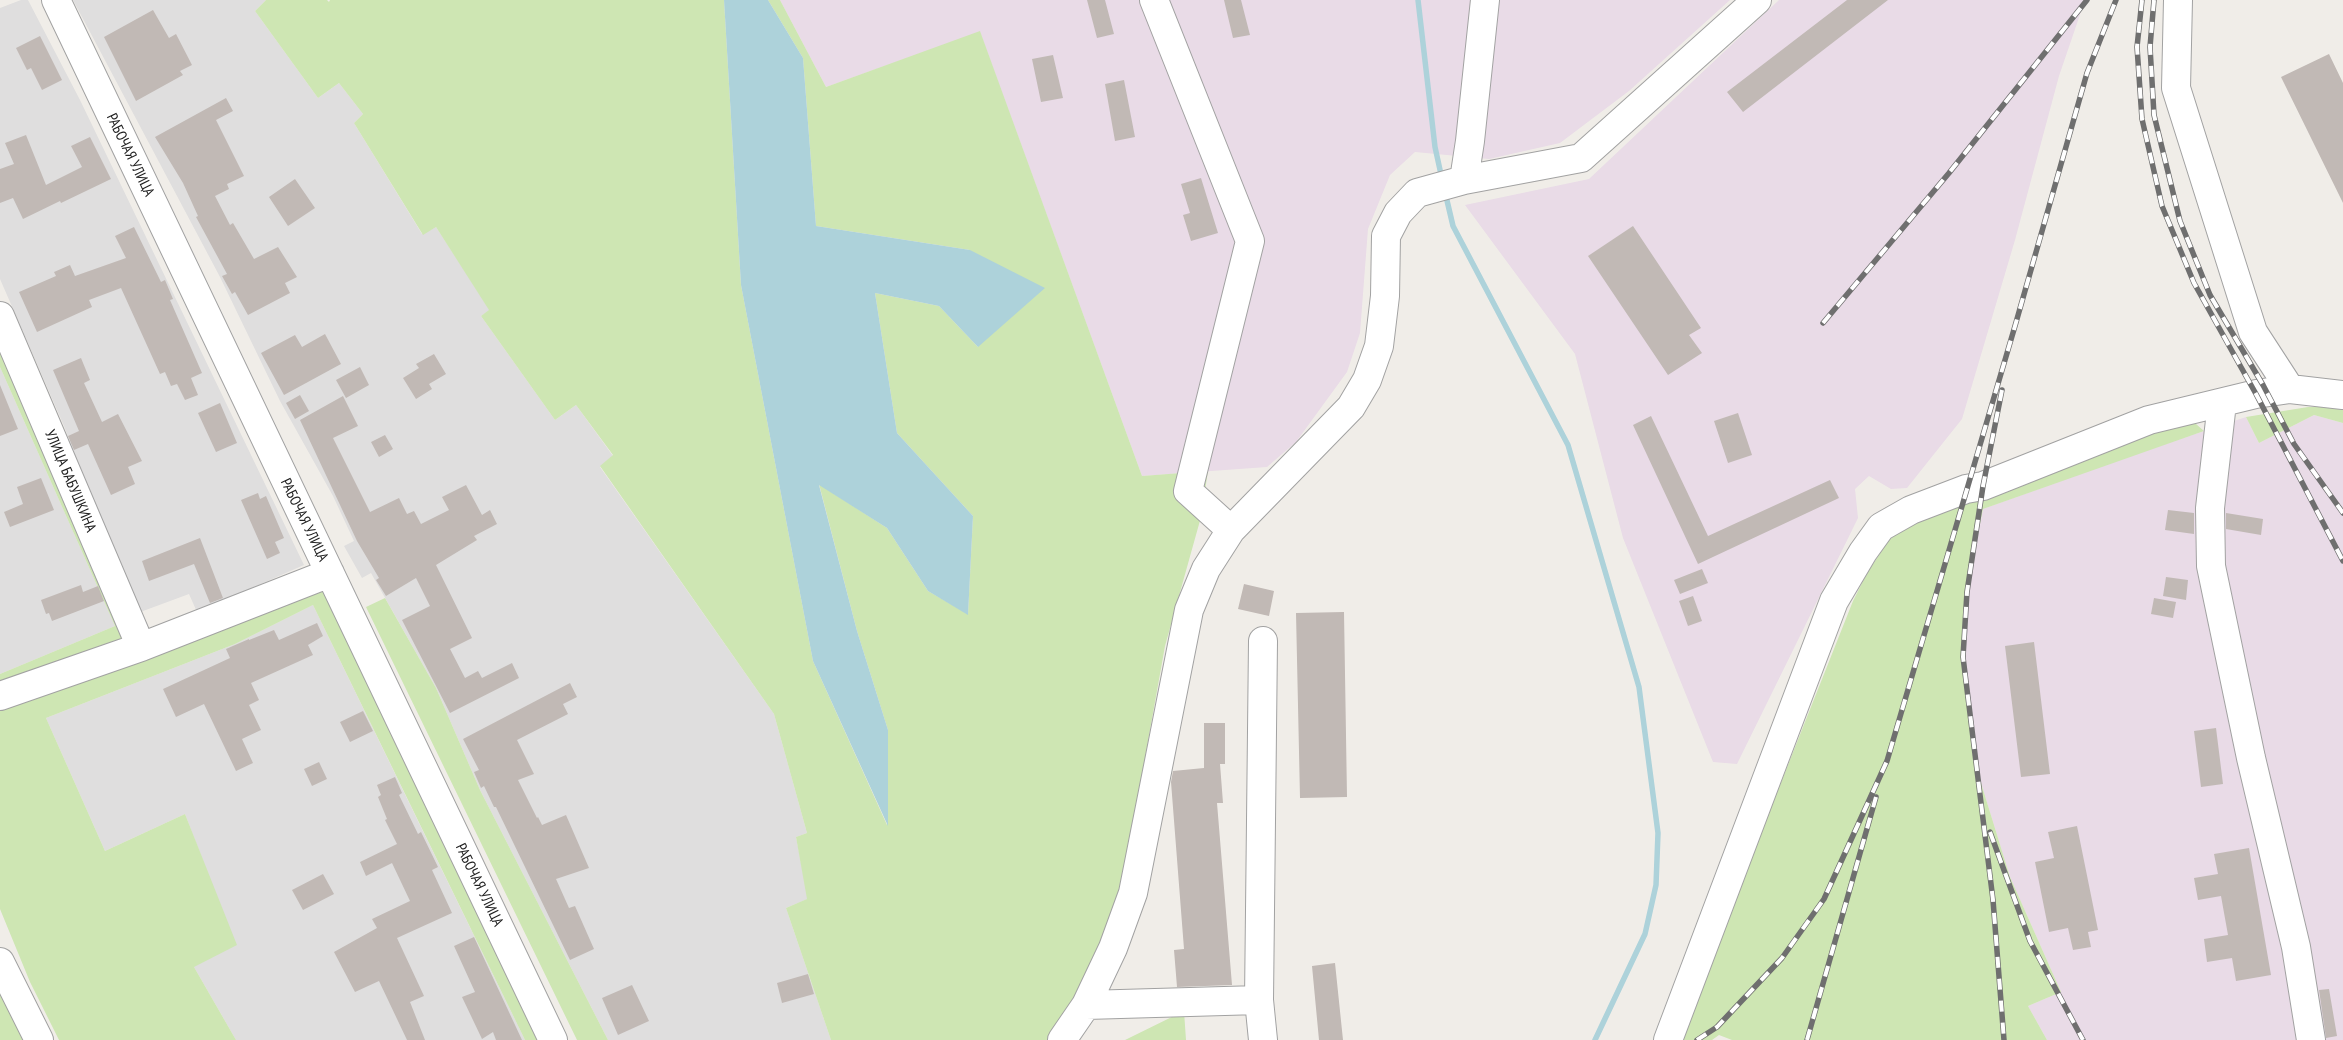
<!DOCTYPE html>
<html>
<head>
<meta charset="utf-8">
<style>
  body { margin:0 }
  canvas { display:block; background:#f0ede8 }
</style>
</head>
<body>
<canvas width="2343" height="1040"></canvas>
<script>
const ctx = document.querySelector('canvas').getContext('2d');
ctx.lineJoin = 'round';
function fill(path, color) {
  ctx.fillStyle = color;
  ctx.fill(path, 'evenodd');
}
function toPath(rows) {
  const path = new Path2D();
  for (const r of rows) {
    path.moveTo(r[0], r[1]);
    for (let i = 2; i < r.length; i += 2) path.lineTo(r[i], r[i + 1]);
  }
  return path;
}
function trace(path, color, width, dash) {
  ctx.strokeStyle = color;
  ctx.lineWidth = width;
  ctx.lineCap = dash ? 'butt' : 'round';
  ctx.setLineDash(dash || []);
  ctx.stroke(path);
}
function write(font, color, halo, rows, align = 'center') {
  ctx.font = font + ' "PT Sans Narrow",sans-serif';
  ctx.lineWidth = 4;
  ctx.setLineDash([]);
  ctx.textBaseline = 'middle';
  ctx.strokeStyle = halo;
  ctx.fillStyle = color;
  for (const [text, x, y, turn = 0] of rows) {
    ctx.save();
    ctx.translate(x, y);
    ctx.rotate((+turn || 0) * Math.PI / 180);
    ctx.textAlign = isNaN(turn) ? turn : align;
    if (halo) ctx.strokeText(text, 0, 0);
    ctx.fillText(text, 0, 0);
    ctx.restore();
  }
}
fill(toPath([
  [21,0,28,0,80,100,304,565,197,612,189,594,135,614,64,426,0,279,0,8],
  [73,0,266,0,255,11,318,98,339,83,363,114,354,123,422,234,436,227,490,310,481,316,555,420,576,405,613,456,600,467,774,714,807,833,796,837,808,899,786,908,831,1040,608,1040,480,790,436,688,371,573,362,578,344,546,354,541,333,496,280,401,220,277],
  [0,367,115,626,0,674],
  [313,605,416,817,525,1040,236,1040,194,967,209,876,185,814,105,851,46,718,235,644]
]), '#dfdede');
fill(toPath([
  [780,0,1730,0,1629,91,1560,143,1489,159,1415,152,1390,175,1368,229,1360,333,1347,372,1296,442,1267,467,1142,476,980,32,826,87],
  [1779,0,2085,0,2059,76,2015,240,1962,419,1907,488,1891,489,1869,476,1855,489,1858,518,1737,764,1713,762,1623,538,1575,354,1465,205,1589,179],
  [2314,415,2343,423,2343,1040,2047,1040,2028,1006,2061,992,2010,877,1973,757,1964,653,1970,573,1983,509,2144,451,2246,417,2259,443]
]), '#e9dbe7');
fill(toPath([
  [266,0,327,0,329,2,330,0,724,0,741,285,813,661,887,825,888,730,857,631,819,484,887,528,928,591,968,614,973,516,897,433,875,293,939,306,978,347,970,250,816,226,803,58,768,0,780,0,826,87,980,31,1142,476,1208,471,1201,517,1165,646,1121,892,1105,933,1054,1040,831,1040,786,908,807,899,796,837,807,833,774,714,600,466,613,455,576,405,555,420,481,316,489,310,436,227,423,235,354,123,363,114,339,83,318,98,255,11],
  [0,338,127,638,0,688,0,674,115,626,0,367],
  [2308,407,2329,407,2343,410,2343,423,2314,415,2259,443,2246,417],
  [2186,422,2196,424,2204,431,1983,509,1970,573,1964,653,1973,757,2010,877,2061,992,2028,1006,2047,1040,1732,1040,1719,1035,1712,1040,1675,1040,1705,974,1853,601,1867,573,1889,540,1898,532,1915,522],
  [325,586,544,1040,525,1040,313,605,235,644,46,718,105,851,185,814,237,945,194,967,236,1040,59,1040,30,982,0,909,0,710],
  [385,598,436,688,480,790,608,1040,577,1040,366,607],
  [0,988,24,1040,0,1040],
  [1184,1011,1186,1040,1125,1040]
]), '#cee6b3');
fill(toPath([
  [724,0,768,0,803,58,816,226,970,250,1045,288,978,347,939,306,875,293,897,433,973,516,968,615,928,591,887,528,819,485,857,631,888,730,888,826,813,661,741,285]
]), '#add2da');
trace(toPath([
  [1418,0,1435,147,1442,179],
  [1445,192,1453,226,1568,445,1639,687,1658,833,1656,885,1645,934,1595,1040]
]), '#add2da', 5.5);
fill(toPath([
  [1087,0,1105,0,1114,34,1097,38],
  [1224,0,1241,0,1250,35,1233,38],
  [1847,0,1888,0,1743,112,1727,92],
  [153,10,169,38,176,34,192,65,180,71,183,75,136,101,104,37],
  [40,36,62,80,42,90,31,68,27,70,16,48],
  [2329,54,2343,83,2343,203,2281,77],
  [1053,55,1063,98,1041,102,1032,59],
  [1124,80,1135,137,1115,141,1105,84],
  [226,98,233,111,216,120,244,176,227,184,229,189,215,196,230,225,233,223,254,259,278,247,297,277,285,283,290,293,248,315,235,292,232,294,222,276,227,274,196,217,198,216,183,183,155,137],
  [26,135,46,185,82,167,71,146,90,137,111,179,61,203,60,201,23,219,13,198,0,203,0,169,14,164,5,143],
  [1201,178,1218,233,1191,241,1183,215,1190,213,1181,184],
  [295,179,315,208,288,226,269,197],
  [1633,226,1701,328,1689,335,1702,353,1668,375,1588,256],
  [134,227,161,282,165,280,173,299,170,300,202,373,191,378,198,395,185,400,177,384,171,386,165,372,160,374,121,288,89,300,92,307,37,332,19,292,56,276,54,272,70,265,75,276,126,258,115,236],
  [325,334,341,364,284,395,261,353,295,335,302,347],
  [434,354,446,374,429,384,432,389,416,399,403,378,419,368,416,364],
  [81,358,90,380,84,383,102,422,118,414,142,461,128,467,135,484,111,495,88,444,74,450,68,436,79,431,53,370],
  [360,367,369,385,346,398,336,380],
  [0,385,18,429,0,436],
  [300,395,309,411,295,419,286,403],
  [343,396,358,426,333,438,370,512,399,498,407,514,414,511,421,524,449,510,442,497,466,485,482,515,490,510,497,524,474,536,477,540,436,565,472,638,450,649,465,678,478,671,482,678,512,663,519,678,450,713,402,620,430,606,416,578,386,596,376,580,379,578,357,541,300,420],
  [220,403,237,443,216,452,198,413],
  [1738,413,1752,455,1728,463,1714,421],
  [1651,416,1708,536,1830,480,1839,498,1698,564,1633,425],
  [385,435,393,449,379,457,371,442],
  [41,478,54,510,10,527,4,512,23,504,17,487],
  [258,493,260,499,266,496,284,538,275,542,280,553,267,559,241,500],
  [2168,510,2194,513,2194,534,2165,530],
  [2226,513,2263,519,2261,535,2226,529],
  [200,538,223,598,210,603,194,564,149,581,142,561],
  [1702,569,1708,583,1680,594,1674,580],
  [2166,577,2188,580,2186,600,2163,596],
  [1244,584,1274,591,1269,616,1238,609],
  [81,585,83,592,98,586,104,601,52,621,49,613,46,614,41,600],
  [1693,596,1702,621,1688,626,1679,601],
  [2154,598,2176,602,2173,618,2151,614],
  [1344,612,1347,797,1300,798,1296,613],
  [317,623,323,636,308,645,313,655,251,683,259,700,249,705,261,730,242,739,253,763,236,771,204,704,176,717,163,689,230,658,226,649,249,639,249,640,274,630,279,640],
  [2034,642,2050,774,2021,777,2005,646],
  [570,683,577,697,563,704,568,714,517,740,534,774,518,780,537,818,538,817,542,825,566,815,589,868,556,879,569,908,575,906,594,949,570,960,496,807,494,807,484,786,481,788,474,772,479,770,463,739],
  [363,711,373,731,350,742,340,722],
  [1204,723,1225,723,1225,764,1220,764,1223,803,1217,803,1232,985,1177,987,1174,950,1184,949,1171,782,1173,771,1204,768],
  [2216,728,2223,784,2201,787,2194,731],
  [319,762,327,779,312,786,304,769],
  [395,777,402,793,399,795,418,834,421,832,438,867,432,870,452,913,397,938,424,996,410,1002,425,1040,407,1040,379,981,355,992,334,952,377,928,372,919,410,901,392,863,366,876,360,862,397,844,385,820,387,819,378,797,381,795,377,785],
  [2077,826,2098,930,2088,932,2091,947,2073,950,2068,928,2049,932,2035,862,2054,858,2048,832],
  [2249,848,2271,975,2236,981,2232,958,2207,962,2204,939,2228,935,2221,896,2198,900,2194,878,2218,874,2214,854],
  [323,874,334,894,303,910,292,890],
  [474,937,522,1040,496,1040,493,1032,482,1039,462,997,475,992,454,946],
  [1335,963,1343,1040,1319,1040,1312,966],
  [808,974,814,994,782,1003,777,983],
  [632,985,649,1021,618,1035,602,998],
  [2329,989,2337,1036,2326,1038,2319,990]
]), '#c1b9b5');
const minor = toPath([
  [56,0,553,1040],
  [1154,0,1250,241,1188,491,1231,530],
  [2178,0,2176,88,2253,332,2290,389],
  [1464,180,1470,141,1485,0],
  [0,316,141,647],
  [2222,403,2210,508,2211,566,2251,758,2296,947,2311,1040],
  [0,696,141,647,330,573],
  [0,962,39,1040],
  [1259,1000,1263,1040],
  [1086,1005,1259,1000,1263,641],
  [1062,1040,1086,1005,1113,948,1133,893,1189,610,1206,569,1231,530,1351,407,1367,380,1379,346,1385,296,1386,236,1398,213,1417,193,1464,180,1581,158,1757,0],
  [1668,1040,1834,601,1863,552,1881,527,1911,510,1966,489,1983,486,2149,420,2256,394,2290,389,2343,395]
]);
trace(minor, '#a2a2a2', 30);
trace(minor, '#fff', 28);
const rail = toPath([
  [2142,0,2137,47,2142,119,2162,206,2194,283,2256,394,2343,561],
  [2154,0,2150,47,2154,115,2180,221,2210,295,2263,385,2294,444,2343,513],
  [1823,323,1949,173,2087,0],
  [2002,390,1983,486,1967,592,1963,657,1993,900,2004,1040],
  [1990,832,2030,941,2083,1040],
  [1697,1040,1717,1027,1782,958,1824,899,1887,761,2015,326,2087,73,2116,0],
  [1807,1040,1876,797]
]);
trace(rail, '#6f6f6f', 5.5);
trace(rail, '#fff', 4, [11]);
write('15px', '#212121', '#fff', [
  ["РАБОЧАЯ УЛИЦА",130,155,64],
  ["УЛИЦА БАБУШКИНА",70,481,67],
  ["РАБОЧАЯ УЛИЦА",304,520,64],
  ["РАБОЧАЯ УЛИЦА",479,885,64]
]);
</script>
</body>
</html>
